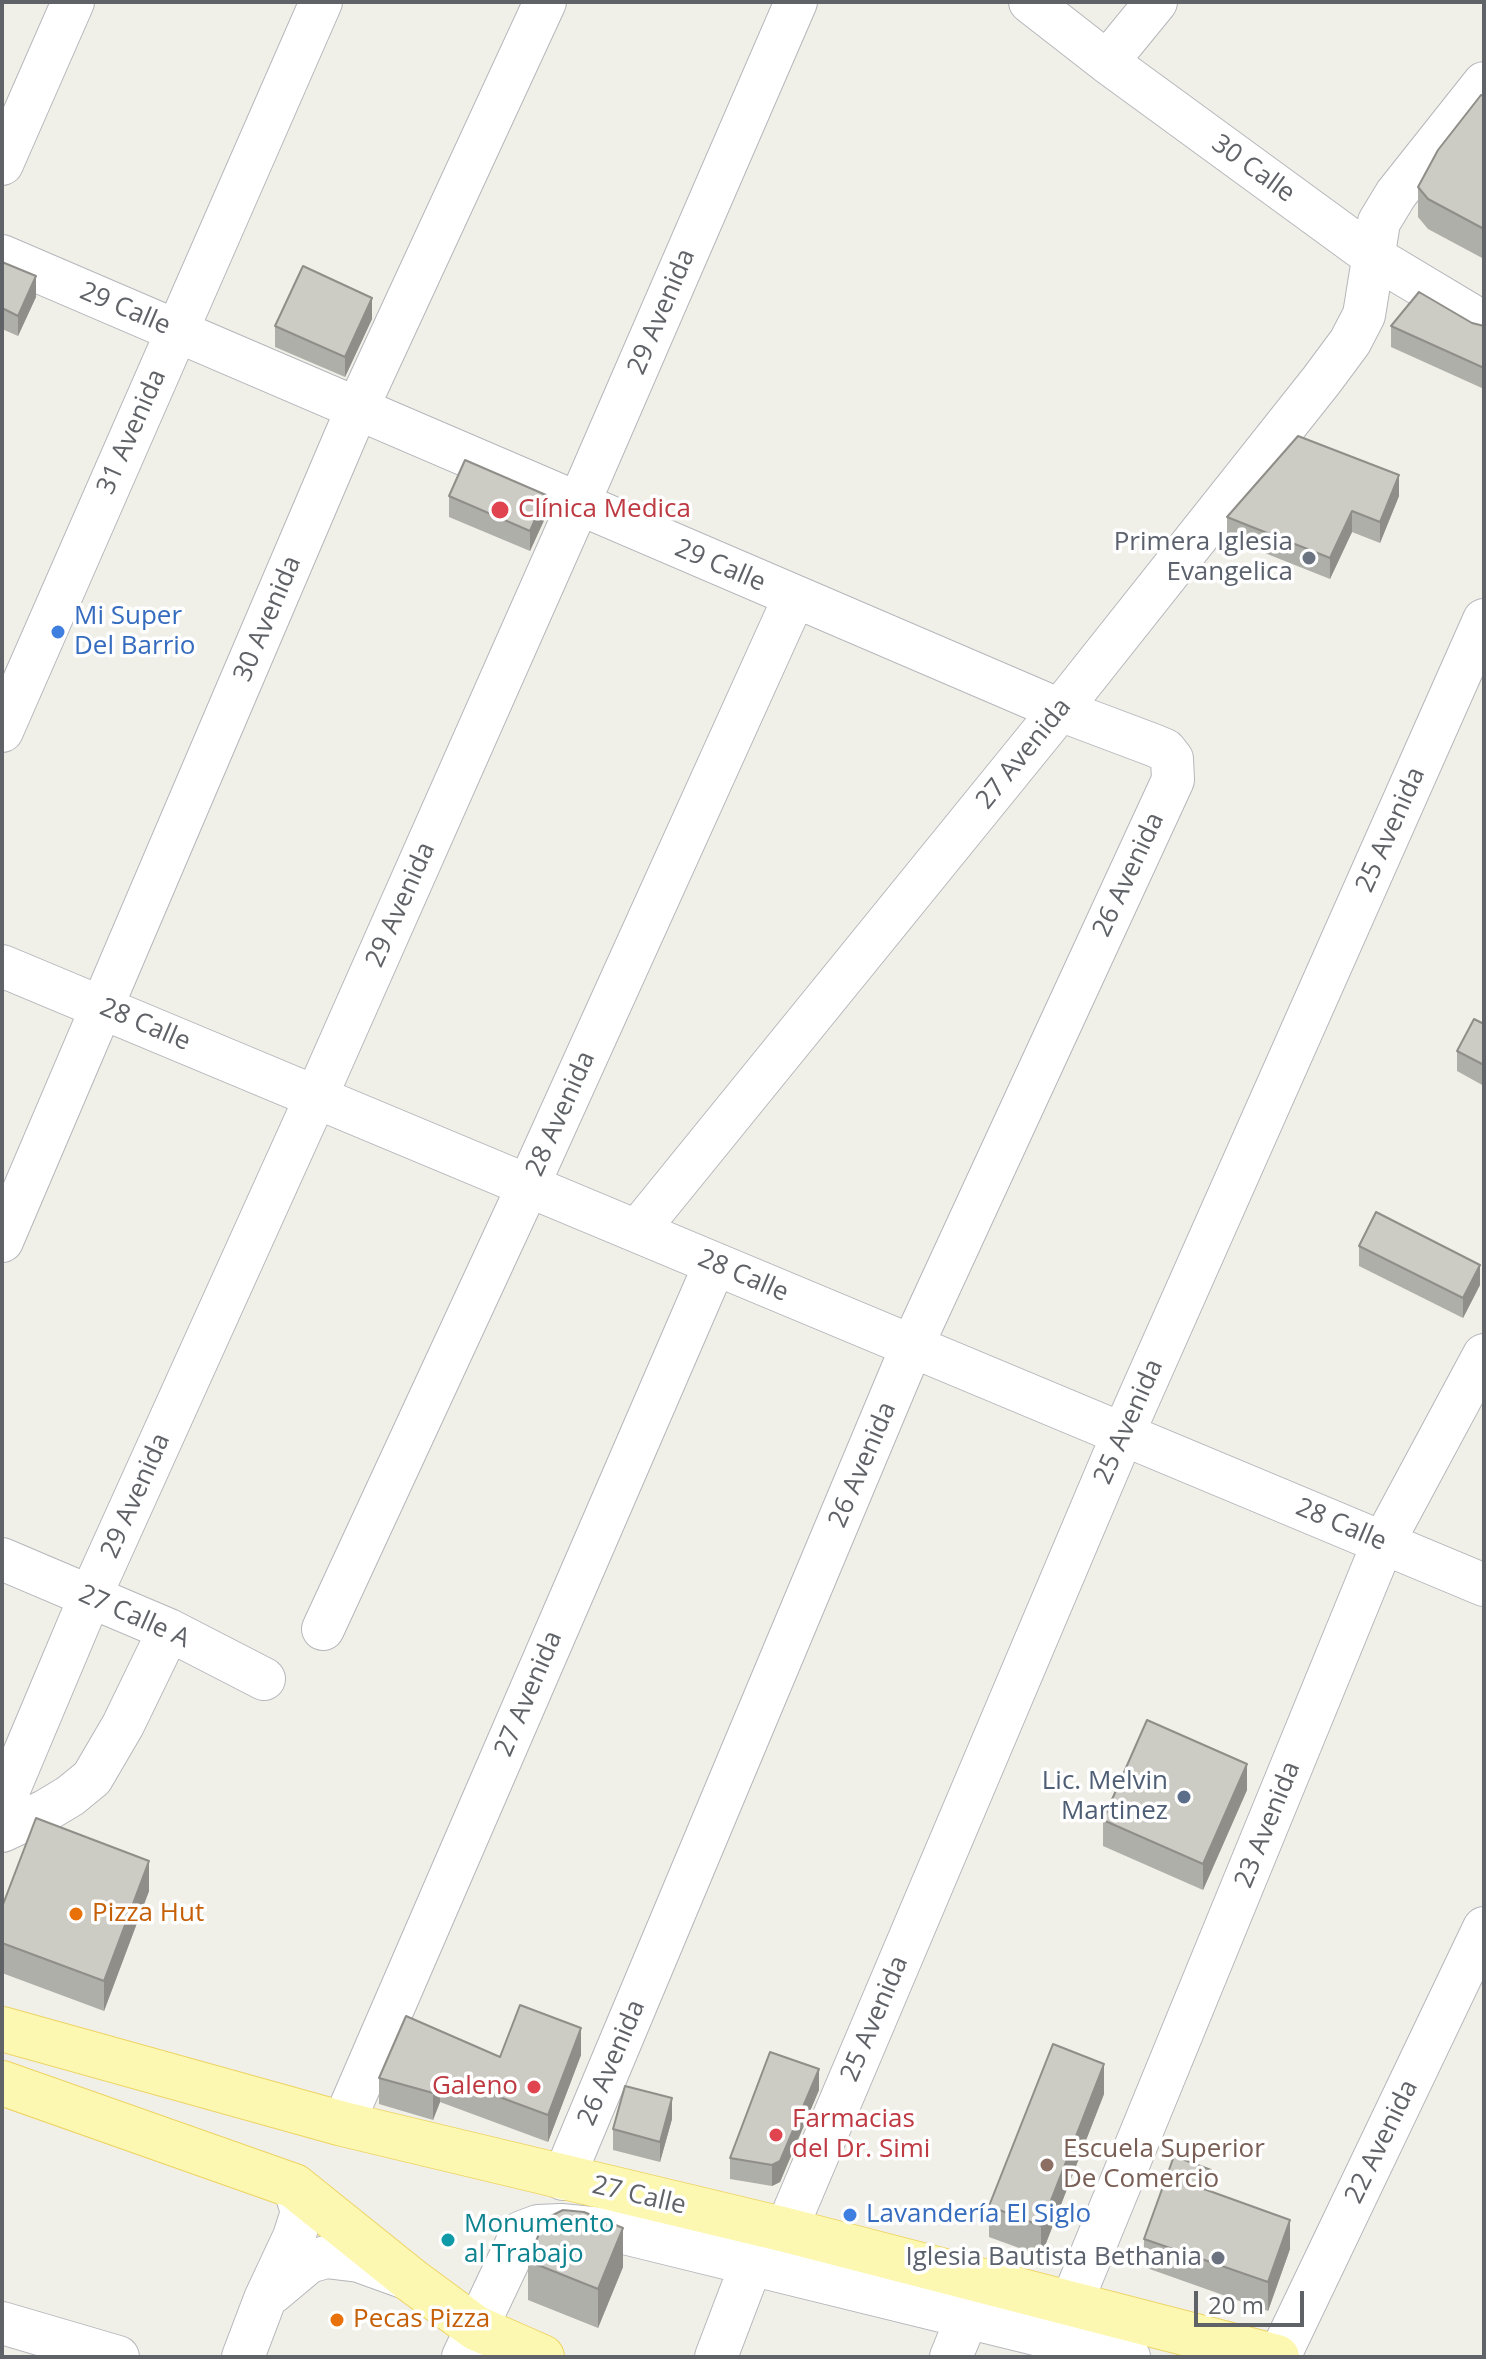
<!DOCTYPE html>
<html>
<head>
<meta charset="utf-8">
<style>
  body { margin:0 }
  #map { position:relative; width:1486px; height:2359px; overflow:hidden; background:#f0efe8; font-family:"Open Sans",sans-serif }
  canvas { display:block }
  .frame { position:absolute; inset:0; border:4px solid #5f6267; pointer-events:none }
  .scale { position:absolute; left:1194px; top:2291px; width:110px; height:36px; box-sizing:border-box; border:4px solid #5f6267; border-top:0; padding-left:10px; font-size:24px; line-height:28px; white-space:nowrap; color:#5f6267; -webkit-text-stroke:6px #fff; paint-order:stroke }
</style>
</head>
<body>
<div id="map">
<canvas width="1486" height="2359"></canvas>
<div class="frame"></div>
<div class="scale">20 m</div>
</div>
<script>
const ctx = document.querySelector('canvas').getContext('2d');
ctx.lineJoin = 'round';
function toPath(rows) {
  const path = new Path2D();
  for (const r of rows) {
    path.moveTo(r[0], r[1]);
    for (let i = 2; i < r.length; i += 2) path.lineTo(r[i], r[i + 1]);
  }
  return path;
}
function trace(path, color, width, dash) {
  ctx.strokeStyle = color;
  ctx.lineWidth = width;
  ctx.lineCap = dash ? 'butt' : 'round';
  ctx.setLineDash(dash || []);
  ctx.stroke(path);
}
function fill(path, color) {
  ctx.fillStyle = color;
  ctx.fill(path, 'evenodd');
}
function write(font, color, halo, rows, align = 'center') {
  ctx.font = font + ' "Open Sans",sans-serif';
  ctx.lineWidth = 7;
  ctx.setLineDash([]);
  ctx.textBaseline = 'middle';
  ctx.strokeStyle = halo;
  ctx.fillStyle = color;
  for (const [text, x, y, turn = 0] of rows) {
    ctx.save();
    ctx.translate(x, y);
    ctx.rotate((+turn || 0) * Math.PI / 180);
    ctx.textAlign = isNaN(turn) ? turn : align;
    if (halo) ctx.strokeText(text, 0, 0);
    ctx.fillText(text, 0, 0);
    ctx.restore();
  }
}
const minor = toPath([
  [1030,2,1107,62,1374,257,1484,323],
  [1107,62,1156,2],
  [2,164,73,2],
  [2,256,1060,710,1153,745,1165,750,1172,759,1173,780,912,1346,563,2179],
  [2,731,321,2],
  [2,966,1484,1585],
  [637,1231,1060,710,1321,381,1350,342,1364,315,1379,222,1396,194,1484,83],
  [2,1241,357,409,545,2],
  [2,1559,169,1630,264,1679],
  [323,1629,528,1186,794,598],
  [2,1806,90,1597,316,1097,578,505,796,2],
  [2,1831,45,1811,70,1796,92,1778,123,1725,169,1630],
  [343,2124,715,1264],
  [786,2230,1123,1434,1484,620],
  [272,2293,309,2262,326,2257,359,2261,406,2278],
  [1071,2304,1383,1543,1484,1355],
  [2,2323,118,2357],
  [243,2357,265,2299,294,2237,302,2212,294,2186],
  [463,2357,522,2232,538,2226,561,2225,612,2230,1129,2357],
  [716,2357,751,2265],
  [951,2357,967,2318],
  [1279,2357,1484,1928]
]);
const major = toPath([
  [2,2029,343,2124,786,2230,1277,2357],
  [2,2083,294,2186,411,2280,476,2328,542,2357]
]);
trace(minor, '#b5b7bb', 44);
trace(major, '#eed464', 46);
trace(minor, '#fff', 42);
trace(major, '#fdf8b1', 44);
fill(toPath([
  [1484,96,1484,259,1428,229,1418,217,1418,187],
  [2,262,36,297,18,336,2,329],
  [372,319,345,377,275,347,275,326],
  [1472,323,1484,326,1484,389,1391,347,1391,326],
  [449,496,546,516,530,551,449,517],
  [1399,496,1380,543,1352,532,1330,579,1227,538,1227,517],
  [1484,959,1484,990,1482,990,1482,964],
  [1484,1024,1484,1086,1457,1071,1457,1051],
  [1359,1246,1480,1285,1463,1318,1359,1266],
  [1247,1790,1203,1890,1103,1846,1103,1820],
  [149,1891,104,2011,2,1973,2,1907],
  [581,2055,548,2142,440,2102,433,2120,379,2104,379,2078],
  [819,2090,780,2182,772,2186,730,2179,730,2158],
  [1104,2094,1041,2256,989,2237,989,2206],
  [672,2119,660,2162,613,2150,613,2129],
  [1211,2192,1290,2249,1268,2311,1144,2267,1144,2239],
  [528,2261,623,2267,598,2328,528,2300]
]), '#afafa9');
fill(toPath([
  [36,276,36,297,18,336,18,316],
  [372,298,372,319,345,377,345,357],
  [1399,475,1399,496,1380,543,1380,522],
  [546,495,546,516,530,551,530,531],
  [1352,511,1352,532,1330,579,1330,558],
  [1480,1265,1480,1285,1463,1318,1463,1298],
  [1247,1764,1247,1790,1203,1890,1203,1864],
  [149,1861,149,1891,104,2011,104,1981],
  [581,2028,581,2055,548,2142,548,2115],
  [1104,2064,1104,2094,1041,2256,1041,2226],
  [819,2069,819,2090,780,2182,772,2186,772,2165],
  [440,2075,440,2102,433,2120,433,2093],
  [672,2098,672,2119,660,2162,660,2142],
  [1211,2170,1211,2199,1204,2189],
  [1290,2220,1290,2249,1268,2311,1268,2282],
  [623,2228,623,2267,598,2328,598,2289]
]), '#8f8e89');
const building = toPath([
  [1481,95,1484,96,1484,229,1428,199,1418,187,1438,150,1481,95],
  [2,262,36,276,18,316,2,308,2,262],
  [303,266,372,298,345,357,275,326,303,266],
  [1419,292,1472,323,1484,326,1484,368,1391,326,1419,292],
  [1298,436,1399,475,1380,522,1352,511,1330,558,1227,517,1298,436],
  [465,460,546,495,530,531,449,496,465,460],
  [1474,1019,1484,1024,1484,1065,1457,1051,1474,1019],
  [1376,1212,1480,1265,1463,1298,1359,1246,1376,1212],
  [1147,1720,1247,1764,1203,1864,1103,1820,1147,1720],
  [36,1818,149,1861,104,1981,2,1943,2,1907,36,1818],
  [520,2005,581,2028,548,2115,440,2075,433,2093,379,2078,406,2016,500,2057,520,2005],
  [1053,2044,1104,2064,1041,2226,989,2206,1053,2044],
  [770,2052,819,2069,780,2161,772,2165,730,2158,770,2052],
  [625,2086,672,2098,660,2142,613,2129,625,2086],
  [1174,2156,1211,2170,1204,2189,1290,2220,1268,2282,1144,2239,1174,2156],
  [563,2210,584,2212,623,2228,598,2289,528,2261,545,2219,563,2210]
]);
fill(building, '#cccbc4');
trace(building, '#8f8e89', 2);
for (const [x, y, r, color] of [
  [500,510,10,"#e0444e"],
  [1309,558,8,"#6b7280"],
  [58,632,8,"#3f7fe0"],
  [1184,1797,8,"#5c6f8a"],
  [76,1914,8,"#e8710a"],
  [534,2087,8,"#e0444e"],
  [776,2135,8,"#e0444e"],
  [1047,2165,8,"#8d6e63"],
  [850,2215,8,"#3f7fe0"],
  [448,2240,8,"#0f9aa8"],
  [1218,2258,8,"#6b7280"],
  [337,2320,8,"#e8710a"]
]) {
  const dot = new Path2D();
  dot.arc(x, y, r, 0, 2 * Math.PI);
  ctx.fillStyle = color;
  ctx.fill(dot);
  trace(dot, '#fff', 3);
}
write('26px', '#5f6267', '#fff', [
  ["30 Calle",1253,169,36],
  ["29 Calle",125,309,23],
  ["29 Avenida",662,312,-67],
  ["31 Avenida",132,432,-66],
  ["29 Calle",720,566,23],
  ["30 Avenida",268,619,-67],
  ["27 Avenida",1024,754,-51],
  ["25 Avenida",1391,830,-66],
  ["26 Avenida",1129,875,-65],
  ["29 Avenida",401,905,-66],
  ["28 Calle",145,1025,23],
  ["28 Avenida",561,1114,-66],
  ["28 Calle",743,1276,23],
  ["25 Avenida",1129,1422,-66],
  ["26 Avenida",863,1465,-67],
  ["29 Avenida",136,1496,-66],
  ["28 Calle",1341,1525,23],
  ["27 Calle A",134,1617,24],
  ["27 Avenida",529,1694,-67],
  ["23 Avenida",1268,1825,-68],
  ["25 Avenida",875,2019,-67],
  ["26 Avenida",612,2063,-67],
  ["22 Avenida",1382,2142,-64],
  ["27 Calle",639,2196,13]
]);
write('26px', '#be3a42', '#fff', [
  ["Clínica Medica",518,510],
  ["Galeno",518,2087,"right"],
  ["Farmacias",792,2120],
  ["del Dr. Simi",792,2150]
], 'left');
write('26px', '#5b616d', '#fff', [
  ["Primera Iglesia",1293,543],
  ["Evangelica",1293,573],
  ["Iglesia Bautista Bethania",1202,2258]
], 'right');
write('26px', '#366cbe', '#fff', [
  ["Mi Super",74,617],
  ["Del Barrio",74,647],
  ["Lavandería El Siglo",866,2215]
], 'left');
write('26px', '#4e5e75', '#fff', [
  ["Lic. Melvin",1168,1782],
  ["Martinez",1168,1812]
], 'right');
write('26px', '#c56008', '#fff', [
  ["Pizza Hut",92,1914],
  ["Pecas Pizza",353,2320]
], 'left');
write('26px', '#785e54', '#fff', [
  ["Escuela Superior",1063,2150],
  ["De Comercio",1063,2180]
], 'left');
write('26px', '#0d838f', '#fff', [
  ["Monumento",464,2225],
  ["al Trabajo",464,2255]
], 'left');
</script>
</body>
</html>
